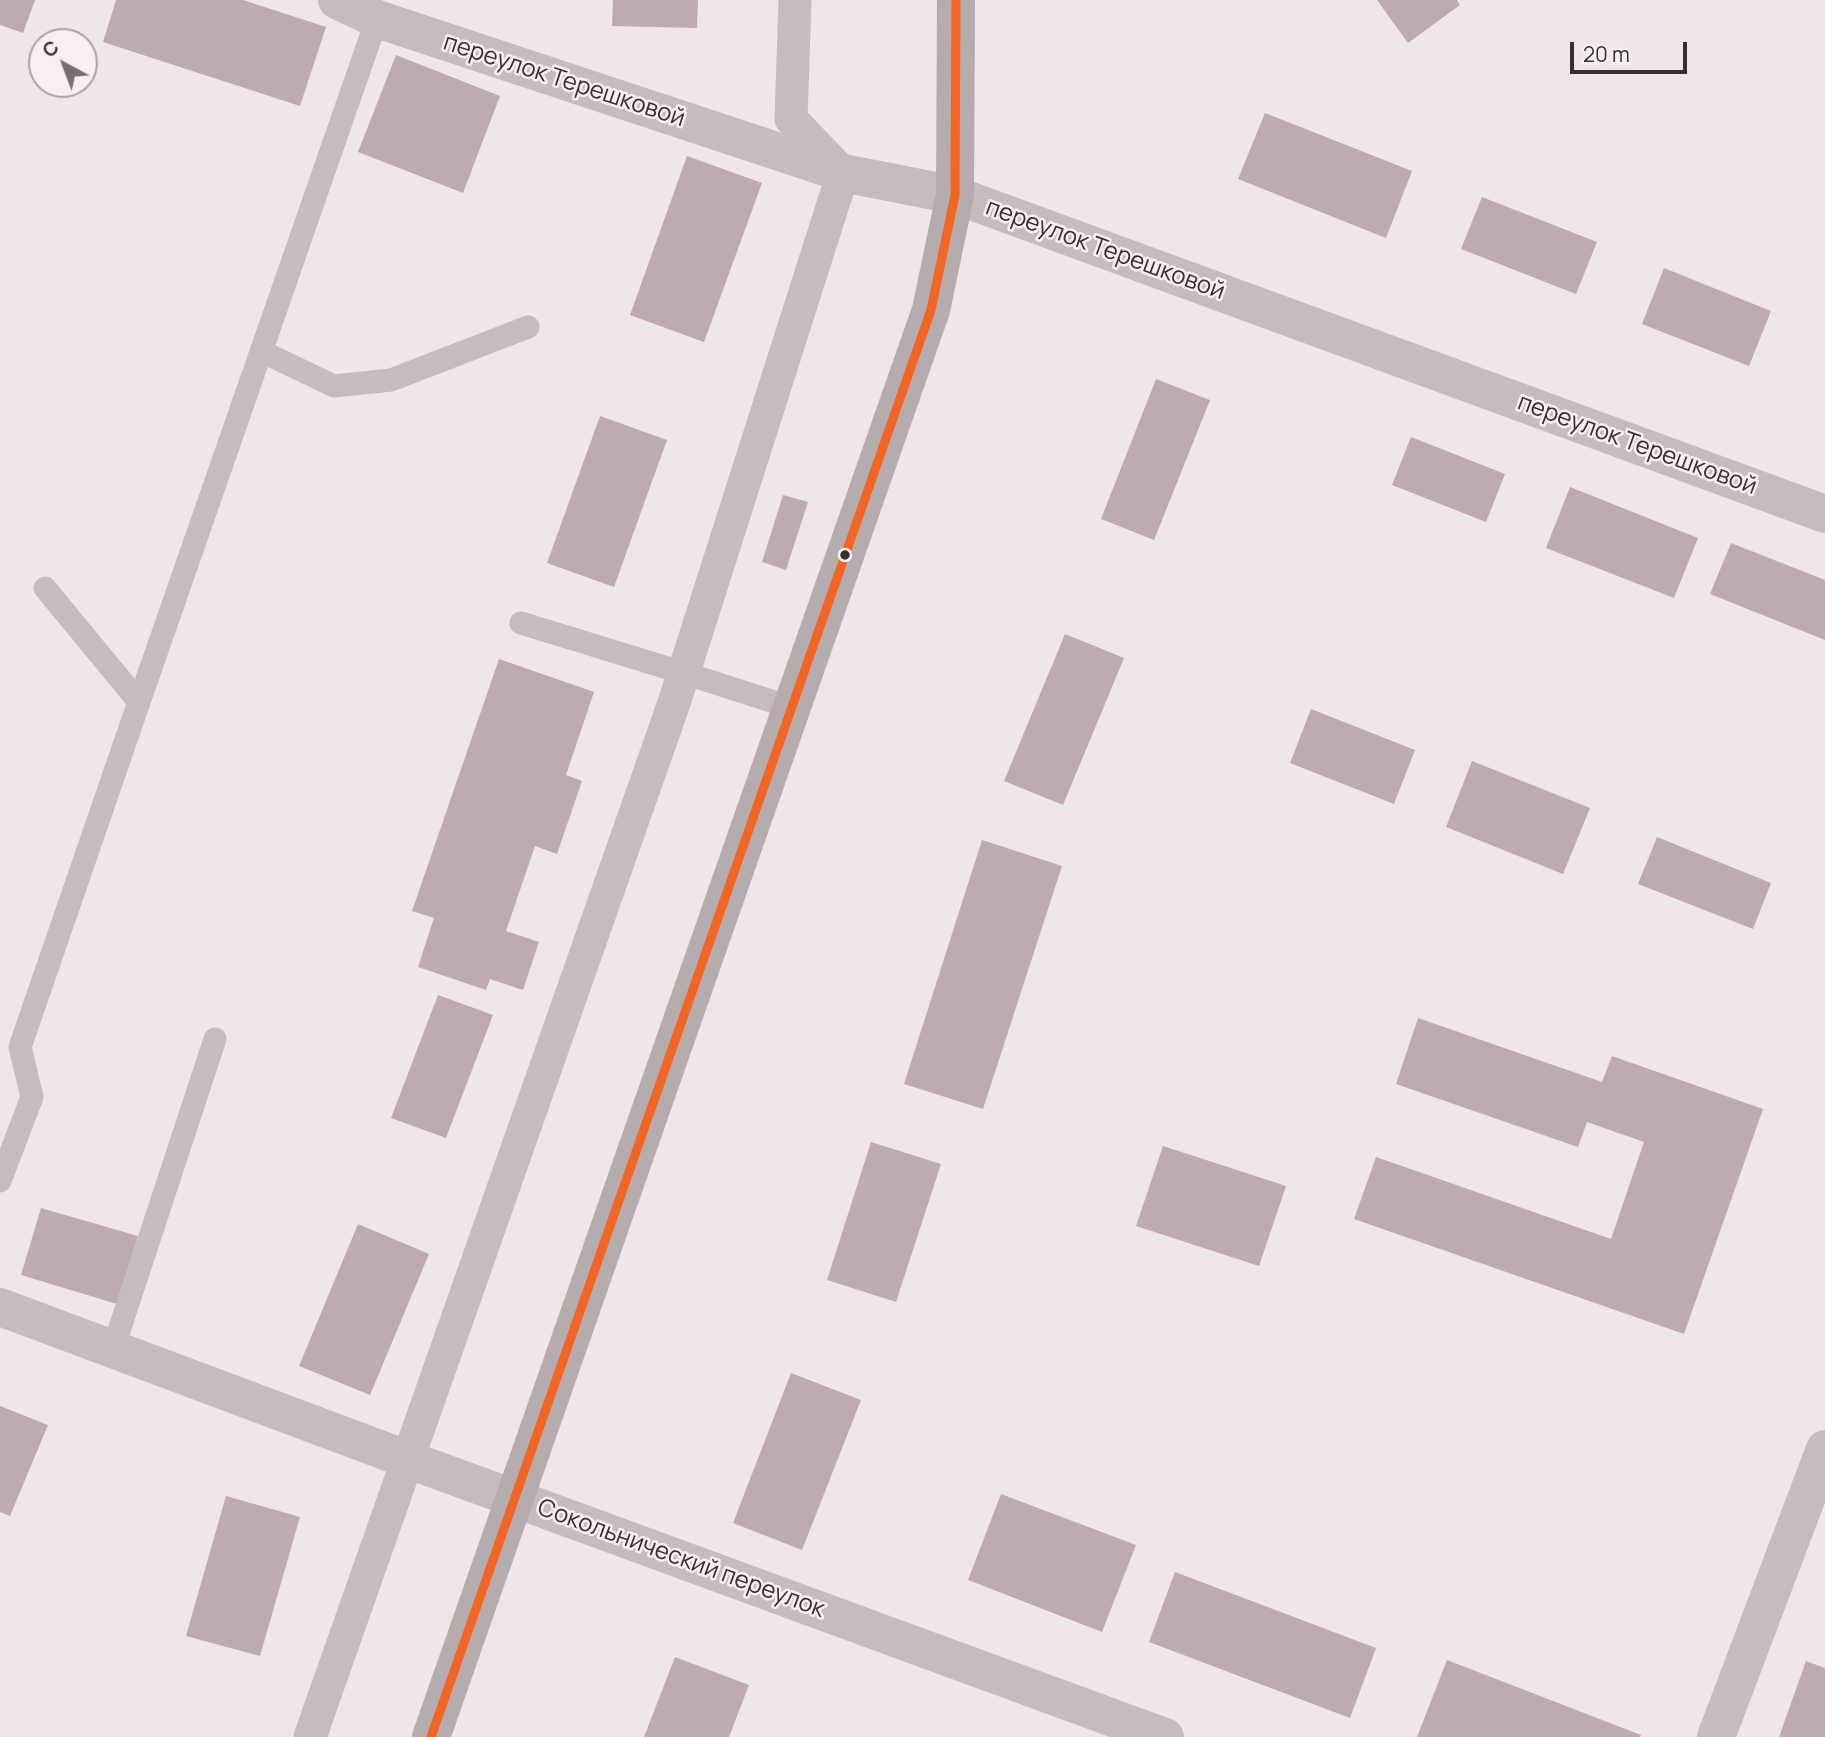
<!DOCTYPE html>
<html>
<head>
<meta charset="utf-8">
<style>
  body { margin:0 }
  #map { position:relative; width:1825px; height:1737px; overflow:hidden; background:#eee6e7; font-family:Manrope,sans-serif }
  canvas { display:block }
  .north { position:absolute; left:28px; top:28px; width:70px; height:70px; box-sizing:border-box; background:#f9eff0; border:2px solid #aca1a3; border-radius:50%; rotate:319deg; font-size:19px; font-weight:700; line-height:28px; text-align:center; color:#392d30 }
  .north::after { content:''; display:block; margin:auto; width:24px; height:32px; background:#786e70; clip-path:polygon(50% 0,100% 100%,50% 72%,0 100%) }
  .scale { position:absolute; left:1570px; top:42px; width:117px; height:32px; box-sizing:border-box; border:4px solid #392d30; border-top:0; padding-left:9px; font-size:21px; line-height:24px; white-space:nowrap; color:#392d30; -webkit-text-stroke:5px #f9eff0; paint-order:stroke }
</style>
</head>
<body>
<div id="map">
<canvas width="1825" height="1737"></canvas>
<div class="north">С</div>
<div class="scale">20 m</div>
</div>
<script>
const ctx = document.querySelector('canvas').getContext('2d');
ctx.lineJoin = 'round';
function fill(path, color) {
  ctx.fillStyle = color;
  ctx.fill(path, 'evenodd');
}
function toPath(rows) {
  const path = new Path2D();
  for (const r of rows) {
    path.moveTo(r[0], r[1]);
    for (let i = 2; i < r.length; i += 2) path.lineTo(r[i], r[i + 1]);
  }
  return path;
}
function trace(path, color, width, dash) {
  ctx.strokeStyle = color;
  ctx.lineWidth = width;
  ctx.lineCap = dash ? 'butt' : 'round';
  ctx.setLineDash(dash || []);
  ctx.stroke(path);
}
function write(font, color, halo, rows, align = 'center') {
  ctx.font = font + ' Manrope,sans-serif';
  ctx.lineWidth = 5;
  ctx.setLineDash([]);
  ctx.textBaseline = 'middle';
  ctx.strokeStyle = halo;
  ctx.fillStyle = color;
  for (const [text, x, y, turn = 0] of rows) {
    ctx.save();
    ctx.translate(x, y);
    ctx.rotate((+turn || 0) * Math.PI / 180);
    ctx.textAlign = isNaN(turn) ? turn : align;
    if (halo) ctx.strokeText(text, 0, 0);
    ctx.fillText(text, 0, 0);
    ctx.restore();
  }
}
fill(toPath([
  [0,0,35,0,23,33,0,25],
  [116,0,243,0,326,27,300,106,103,42],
  [613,0,698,0,697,28,612,26],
  [1377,0,1457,0,1460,5,1408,43],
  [396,55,500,96,463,193,358,152],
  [1265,113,1412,171,1386,238,1238,179],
  [687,156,762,183,704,342,630,315],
  [1482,197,1597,242,1576,294,1461,249],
  [1664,268,1771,311,1749,366,1642,324],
  [1156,379,1210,400,1154,540,1101,519],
  [600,416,667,440,614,587,547,563],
  [1411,437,1505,474,1486,522,1392,485],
  [1570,487,1698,538,1674,598,1546,548],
  [783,495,808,502,786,570,762,562],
  [1731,543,1825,580,1825,640,1710,594],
  [1065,634,1124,658,1063,805,1004,781],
  [499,659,594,692,566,775,582,781,557,854,535,846,506,931,539,942,523,990,490,979,486,990,418,967,434,918,412,911],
  [1311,709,1415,750,1394,804,1290,763],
  [1472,761,1590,808,1563,874,1446,827],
  [1657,837,1771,883,1753,929,1638,884],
  [982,840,1062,866,983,1109,904,1084],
  [438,995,493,1015,446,1138,391,1118],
  [1418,1018,1602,1082,1612,1056,1763,1109,1684,1334,1354,1219,1376,1157,1611,1239,1644,1142,1587,1122,1578,1147,1396,1084],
  [871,1142,941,1164,896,1302,827,1280],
  [1163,1146,1286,1186,1259,1266,1136,1226],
  [41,1208,138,1236,117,1304,21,1275],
  [358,1224,429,1254,370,1395,299,1366],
  [791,1373,861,1400,802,1550,733,1523],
  [0,1406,48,1425,10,1516,0,1512],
  [1001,1494,1136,1545,1102,1632,968,1580],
  [226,1496,300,1517,260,1656,186,1636],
  [1175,1572,1376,1648,1350,1718,1149,1642],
  [675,1657,749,1685,729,1737,644,1737],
  [1447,1660,1641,1735,1640,1737,1417,1737],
  [1806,1661,1825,1668,1825,1737,1779,1737]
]), '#c0aab2');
trace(toPath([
  [261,351,334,386,391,380,528,327],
  [521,623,684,673,793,708],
  [139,702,377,19],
  [0,1181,32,1097,20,1047,139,702,45,588],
  [113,1349,215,1039]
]), '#c5bcbe', 23);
trace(toPath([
  [310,1737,674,703,843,173,791,119,795,0]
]), '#c5bcbe', 33);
trace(toPath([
  [337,0,377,19,843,173,955,195,1825,514],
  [0,1307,409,1460,516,1499],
  [1716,1737,1825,1449]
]), '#c5bcbe', 38);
trace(toPath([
  [516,1499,1165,1737]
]), '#c5bcbe', 38);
trace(toPath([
  [431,1737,931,310,955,195,956,0]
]), '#b5acae', 38);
trace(toPath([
  [431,1737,931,310,955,195,956,0]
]), '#f26522', 9);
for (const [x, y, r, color] of [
  [845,555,6,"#392d30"]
]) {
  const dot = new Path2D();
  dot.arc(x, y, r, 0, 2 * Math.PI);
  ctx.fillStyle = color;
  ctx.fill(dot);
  trace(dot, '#f9eff0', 2.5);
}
write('24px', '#392d30', '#f9eff0', [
  ["переулок Терешковой",564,81,18],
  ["переулок Терешковой",1105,250,20],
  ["переулок Терешковой",1637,445,20],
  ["Сокольнический переулок",681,1559,20]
]);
</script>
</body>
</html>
